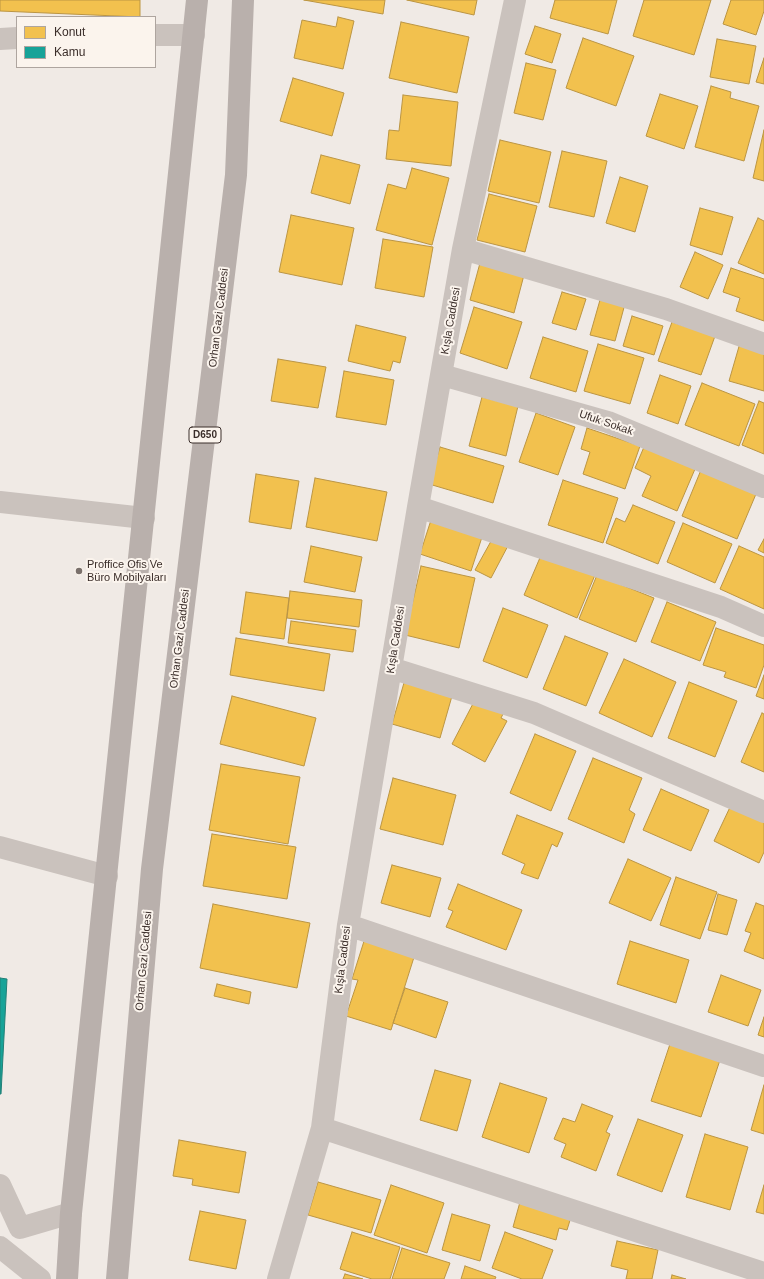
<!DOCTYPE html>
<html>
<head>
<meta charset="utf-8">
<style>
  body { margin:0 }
  #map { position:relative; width:764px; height:1279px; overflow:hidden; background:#f0eae5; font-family:Helvetica,sans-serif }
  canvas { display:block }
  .legend { position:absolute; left:16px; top:16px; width:140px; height:52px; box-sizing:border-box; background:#fbf4ed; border:1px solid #aea59f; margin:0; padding:5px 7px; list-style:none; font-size:12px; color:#3b2e2a }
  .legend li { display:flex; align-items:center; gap:8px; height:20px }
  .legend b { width:20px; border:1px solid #aea59f }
</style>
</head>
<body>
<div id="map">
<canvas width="764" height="1279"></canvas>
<ul class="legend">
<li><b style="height:11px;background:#f2c14e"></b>Konut</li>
<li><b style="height:11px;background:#17a398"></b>Kamu</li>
</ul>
</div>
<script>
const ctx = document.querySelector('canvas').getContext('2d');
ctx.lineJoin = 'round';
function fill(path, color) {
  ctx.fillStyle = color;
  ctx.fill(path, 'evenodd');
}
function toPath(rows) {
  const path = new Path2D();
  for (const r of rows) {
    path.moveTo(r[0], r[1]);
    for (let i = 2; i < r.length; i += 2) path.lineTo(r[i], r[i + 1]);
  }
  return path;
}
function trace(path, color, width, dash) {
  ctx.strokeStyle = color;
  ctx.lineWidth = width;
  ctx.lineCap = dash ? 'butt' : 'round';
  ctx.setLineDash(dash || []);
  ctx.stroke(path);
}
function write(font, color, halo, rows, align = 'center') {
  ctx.font = font + ' Helvetica,sans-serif';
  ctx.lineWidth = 4;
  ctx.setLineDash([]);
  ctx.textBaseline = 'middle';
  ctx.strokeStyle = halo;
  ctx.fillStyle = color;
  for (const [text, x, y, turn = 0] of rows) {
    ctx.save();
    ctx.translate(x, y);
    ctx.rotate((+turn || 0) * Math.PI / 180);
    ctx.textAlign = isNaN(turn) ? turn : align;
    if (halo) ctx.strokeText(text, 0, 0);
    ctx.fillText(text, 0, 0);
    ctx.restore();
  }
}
const homes = toPath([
  [0,0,140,0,140,17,0,11,0,0],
  [304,0,385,0,383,14,304,0],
  [407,0,477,0,474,15,407,0],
  [555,0,617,0,608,34,550,18,555,0],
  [644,0,711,0,694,55,633,36,644,0],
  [731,0,764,0,764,11,756,35,723,24,731,0],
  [338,17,354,21,343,69,294,58,302,20,336,27,338,17],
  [401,22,469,37,457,93,389,78,401,22],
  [535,26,561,34,552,63,525,54,535,26],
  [583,38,634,56,616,106,566,88,583,38],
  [717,39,756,46,749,84,710,77,717,39],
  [764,58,764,84,756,82,764,58],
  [526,63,556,70,543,120,514,113,526,63],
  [293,78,344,93,332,136,280,121,293,78],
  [711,86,731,92,730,98,759,106,744,161,695,147,711,86],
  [660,94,698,106,684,149,646,136,660,94],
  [403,95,458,102,451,166,386,159,389,130,399,131,403,95],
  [764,130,764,181,753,178,764,130],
  [500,140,551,152,539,203,488,191,500,140],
  [562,151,607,161,594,217,549,207,562,151],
  [321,155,360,165,350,204,311,193,321,155],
  [412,168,449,178,432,245,376,230,388,184,406,189,412,168],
  [620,177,648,186,635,232,606,223,620,177],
  [489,194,537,206,525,252,477,240,489,194],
  [700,208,733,217,722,255,690,245,700,208],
  [291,215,354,228,342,285,279,272,291,215],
  [758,218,764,221,764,274,738,263,758,218],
  [383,239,433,247,424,297,375,288,383,239],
  [695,252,723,265,708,299,680,287,695,252],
  [480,263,524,275,514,313,470,300,480,263],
  [731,268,764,279,764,321,736,311,740,298,723,292,731,268],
  [562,292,586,299,576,330,552,323,562,292],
  [602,293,626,300,615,341,590,335,602,293],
  [474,307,522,322,507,369,460,353,474,307],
  [632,316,663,326,654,355,623,346,632,316],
  [672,322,715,336,701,375,658,361,672,322],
  [356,325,406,337,400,363,393,361,390,371,348,361,356,325],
  [543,337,588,351,576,392,530,378,543,337],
  [740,343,764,349,764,391,729,381,740,343],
  [598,344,644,358,630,404,584,391,598,344],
  [278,359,326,367,318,408,271,401,278,359],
  [344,371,394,380,386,425,336,417,344,371],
  [660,375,691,386,678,424,647,413,660,375],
  [702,383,755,404,739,446,685,425,702,383],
  [482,397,518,406,506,456,469,446,482,397],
  [759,401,764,403,764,454,742,445,759,401],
  [536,413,575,427,558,475,519,462,536,413],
  [587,428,640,446,625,489,583,474,590,452,581,449,587,428],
  [440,447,504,466,493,503,429,484,440,447],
  [644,447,695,469,677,511,642,496,651,476,635,468,644,447],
  [701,470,756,494,737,539,682,516,701,470],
  [256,474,299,481,291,529,249,522,256,474],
  [315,478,387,492,377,541,306,527,315,478],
  [563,480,618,498,603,543,548,525,563,480],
  [633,505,675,522,658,564,606,543,616,518,625,522,633,505],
  [432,517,483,534,471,571,420,554,432,517],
  [683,523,732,544,715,583,667,562,683,523],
  [495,534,510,542,491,578,475,570,495,534],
  [764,539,764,553,758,550,764,539],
  [311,546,362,557,355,592,304,582,311,546],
  [739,546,764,557,764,609,720,589,739,546],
  [542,553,595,575,577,618,524,595,542,553],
  [421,566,475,578,459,648,405,635,421,566],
  [597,575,654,598,636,642,579,619,597,575],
  [290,591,362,600,359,627,287,618,290,591],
  [246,592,289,598,284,639,240,633,246,592],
  [667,602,716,622,700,661,651,642,667,602],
  [503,608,548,625,527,678,483,661,503,608],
  [291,621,356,630,353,652,288,643,291,621],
  [716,628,764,645,764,665,756,688,724,677,726,672,703,665,716,628],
  [565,636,608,653,586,706,543,689,565,636],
  [236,638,330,654,324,691,230,675,236,638],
  [624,659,676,682,652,737,599,713,624,659],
  [764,675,764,699,756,696,764,675],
  [406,676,454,689,440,738,392,724,406,676],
  [689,682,737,701,715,757,668,738,689,682],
  [232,696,316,718,304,766,220,744,232,696],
  [477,696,505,710,501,718,507,721,485,762,452,744,477,696],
  [762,713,764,714,764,772,741,762,762,713],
  [535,734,576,751,551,811,510,793,535,734],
  [593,758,642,778,629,810,635,814,624,843,568,819,593,758],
  [221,764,300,777,288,844,209,830,221,764],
  [393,778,456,795,443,845,380,829,393,778],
  [661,789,709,810,691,851,643,830,661,789],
  [732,803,764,818,764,852,759,863,714,841,732,803],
  [517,815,563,833,557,847,552,844,538,879,521,873,525,864,502,854,517,815],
  [212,834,296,847,287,899,203,886,212,834],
  [628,859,671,878,651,921,609,903,628,859],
  [392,865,441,878,430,917,381,903,392,865],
  [676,877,717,892,700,939,660,925,676,877],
  [458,884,522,910,506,950,446,927,453,911,448,909,458,884],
  [718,894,737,900,727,935,708,930,718,894],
  [756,903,764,906,764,959,744,951,751,933,745,931,756,903],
  [213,904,310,923,297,988,200,968,213,904],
  [365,938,415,954,391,1030,346,1016,358,980,352,979,365,938],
  [630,941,689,960,676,1003,617,984,630,941],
  [721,975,761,990,748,1026,708,1012,721,975],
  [217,984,251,992,249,1004,214,996,217,984],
  [405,988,448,1002,436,1038,393,1023,405,988],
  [764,1017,764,1037,758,1035,764,1017],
  [671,1041,721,1057,701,1117,651,1101,671,1041],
  [435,1070,471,1080,457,1131,420,1120,435,1070],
  [500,1083,547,1098,529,1153,482,1137,500,1083],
  [764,1085,764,1134,751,1130,764,1085],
  [582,1104,613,1116,606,1132,610,1134,596,1171,561,1157,566,1144,554,1139,563,1118,575,1122,582,1104],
  [638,1119,683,1135,662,1192,617,1175,638,1119],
  [705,1134,748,1147,730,1210,686,1197,705,1134],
  [179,1140,246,1152,239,1193,192,1185,193,1179,173,1176,179,1140],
  [318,1182,381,1200,371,1233,308,1215,318,1182],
  [391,1185,444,1203,427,1253,374,1235,391,1185],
  [764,1185,764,1214,756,1212,764,1185],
  [520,1202,571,1217,567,1230,559,1228,556,1240,513,1227,520,1202],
  [200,1211,246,1220,236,1269,189,1260,200,1211],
  [452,1214,490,1225,480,1261,442,1250,452,1214],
  [352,1232,400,1247,390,1279,372,1279,340,1269,352,1232],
  [505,1232,553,1250,542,1279,522,1279,492,1268,505,1232],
  [617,1241,658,1250,652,1279,626,1279,628,1270,611,1266,617,1241],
  [402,1248,450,1263,444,1279,392,1279,402,1248],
  [465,1266,496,1277,495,1279,461,1279,465,1266],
  [345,1274,363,1279,343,1279,345,1274],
  [672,1275,686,1279,671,1279,672,1275]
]);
fill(homes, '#f2c14e');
trace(homes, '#bb9543', 1);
const public = toPath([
  [0,978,7,979,1,1094,0,1094,0,978]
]);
fill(public, '#17a398');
trace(public, '#228077', 1);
trace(toPath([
  [155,35,194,35],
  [0,39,17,38],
  [463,249,666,309,764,344],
  [442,375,608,422,764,487],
  [0,502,144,518],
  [418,507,721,607,764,626],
  [391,668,534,713,764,812],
  [348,925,764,1066],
  [322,1128,764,1273],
  [0,1185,20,1228,71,1213],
  [0,1247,40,1279],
  [278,1279,322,1128,348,925,418,507,463,249,515,0]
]), '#cac2bd', 22);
trace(toPath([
  [0,847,107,876]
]), '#cac2bd', 22);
trace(toPath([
  [67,1279,71,1213,197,0],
  [117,1279,152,869,236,175,243,0]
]), '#b9b0ac', 22);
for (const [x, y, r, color] of [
  [79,571,4,"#7a706b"]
]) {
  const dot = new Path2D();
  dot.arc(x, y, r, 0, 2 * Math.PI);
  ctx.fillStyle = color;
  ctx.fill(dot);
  trace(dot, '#fbf4ed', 1.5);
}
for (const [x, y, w] of [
  [205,435,32]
]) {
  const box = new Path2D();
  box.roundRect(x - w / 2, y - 8, w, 16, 3);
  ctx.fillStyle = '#fbf4ed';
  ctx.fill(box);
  trace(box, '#3b2e2a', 1);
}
write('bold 10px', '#3b2e2a', null, [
  ["D650",205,435]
]);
write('11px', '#3b2e2a', '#fbf4ed', [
  ["Orhan Gazi Caddesi",219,318,-83],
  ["Kışla Caddesi",451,321,-80],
  ["Ufuk Sokak",606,423,19],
  ["Orhan Gazi Caddesi",180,639,-83],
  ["Kışla Caddesi",396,640,-81],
  ["Kışla Caddesi",343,960,-83],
  ["Orhan Gazi Caddesi",144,961,-85]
]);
write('11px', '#3b2e2a', '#fbf4ed', [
  ["Proffice Ofis Ve",87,565],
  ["Büro Mobilyaları",87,578]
], 'left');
</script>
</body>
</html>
